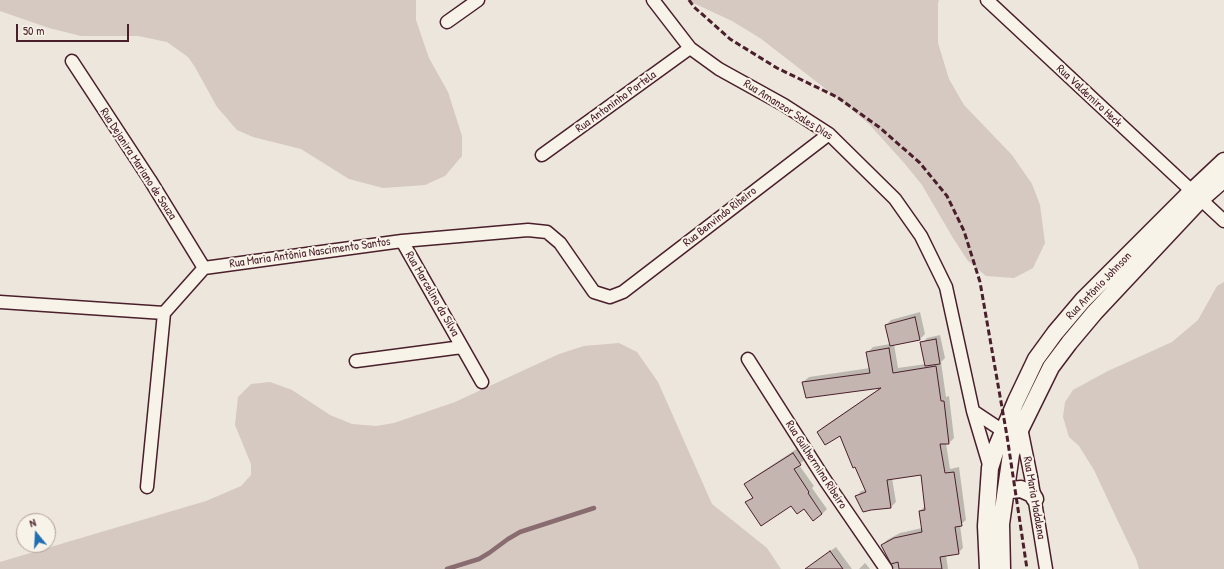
<!DOCTYPE html>
<html>
<head>
<meta charset="utf-8">
<style>
  body { margin:0 }
  #map { position:relative; width:1224px; height:569px; overflow:hidden; background:#ece6dd; font-family:"Patrick Hand",sans-serif }
  canvas { display:block }
  .north { position:absolute; left:16px; top:513px; width:40px; height:40px; box-sizing:border-box; background:#f7f3e8; border:1px solid #b29e9c; border-radius:50%; rotate:342deg; font-size:11px; font-weight:700; line-height:16px; text-align:center; color:#4a1f2b }
  .north::after { content:''; display:block; margin:auto; width:14px; height:18px; background:#1f6fb2; clip-path:polygon(50% 0,100% 100%,50% 72%,0 100%) }
  .scale { position:absolute; left:16px; top:24px; width:113px; height:18px; box-sizing:border-box; border:2px solid #4a1f2b; border-top:0; padding-left:5px; font-size:12px; line-height:14px; white-space:nowrap; color:#4a1f2b; -webkit-text-stroke:3px #f7f3e8; paint-order:stroke }
</style>
</head>
<body>
<div id="map">
<canvas width="1224" height="569"></canvas>
<div class="north">N</div>
<div class="scale">50 m</div>
</div>
<script>
const ctx = document.querySelector('canvas').getContext('2d');
ctx.lineJoin = 'round';
function fill(path, color) {
  ctx.fillStyle = color;
  ctx.fill(path, 'evenodd');
}
function toPath(rows) {
  const path = new Path2D();
  for (const r of rows) {
    path.moveTo(r[0], r[1]);
    for (let i = 2; i < r.length; i += 2) path.lineTo(r[i], r[i + 1]);
  }
  return path;
}
function trace(path, color, width, dash) {
  ctx.strokeStyle = color;
  ctx.lineWidth = width;
  ctx.lineCap = dash ? 'butt' : 'round';
  ctx.setLineDash(dash || []);
  ctx.stroke(path);
}
function write(font, color, halo, rows, align = 'center') {
  ctx.font = font + ' "Patrick Hand",sans-serif';
  ctx.lineWidth = 4;
  ctx.setLineDash([]);
  ctx.textBaseline = 'middle';
  ctx.strokeStyle = halo;
  ctx.fillStyle = color;
  for (const [text, x, y, turn = 0] of rows) {
    ctx.save();
    ctx.translate(x, y);
    ctx.rotate((+turn || 0) * Math.PI / 180);
    ctx.textAlign = isNaN(turn) ? turn : align;
    if (halo) ctx.strokeText(text, 0, 0);
    ctx.fillText(text, 0, 0);
    ctx.restore();
  }
}
fill(toPath([
  [0,0,416,0,416,20,429,58,448,92,462,136,462,156,445,176,425,185,383,188,349,179,301,149,253,137,237,130,217,107,195,67,188,57,167,42,138,36,81,36,49,28,0,11],
  [687,0,939,0,938,3,938,43,949,79,964,105,1012,155,1032,184,1040,205,1045,243,1033,268,1014,278,986,276,968,261,953,238,922,185,905,164,869,124,844,103,760,38,732,21],
  [1224,282,1224,569,1139,569,1136,559,1115,515,1094,470,1079,446,1069,437,1063,417,1065,402,1073,390,1108,371,1172,342,1198,320,1217,286],
  [619,343,637,352,658,382,712,504,767,548,781,569,0,569,0,562,206,501,241,486,251,475,251,464,235,425,238,397,251,384,270,382,292,390,330,415,352,424,376,426,394,423,455,402,559,354,584,346]
]), '#d5c9c2');
fill(toPath([
  [920,312,925,334,920,339,894,344,898,368,926,364,922,343,927,338,940,335,945,358,941,362,946,397,949,396,954,438,949,443,946,443,950,469,959,467,966,520,960,525,963,548,958,553,946,555,948,569,894,569,882,545,887,540,900,533,922,528,920,511,925,506,922,474,892,478,896,502,891,507,856,497,861,491,866,490,840,434,818,432,823,427,882,387,803,382,809,377,870,368,868,352,873,347,890,344,886,325,891,320],
  [798,448,805,459,799,465,814,486,812,488,827,509,822,514,792,504,747,503,753,497,746,484,751,479],
  [836,547,852,569,808,569,817,561],
  [865,563,870,569,859,569]
]), '#0003');
trace(toPath([
  [447,569,479,559,489,553,508,539,520,532,594,508]
]), '#896c6f', 4.5);
const building = toPath([
  [915,317,920,340,890,346,885,325,915,317],
  [936,339,940,364,925,366,920,342,936,339],
  [889,348,893,373,936,366,941,401,944,401,949,444,940,444,945,473,954,472,962,526,955,527,959,554,940,557,942,569,899,569,898,562,891,564,881,545,894,538,922,532,919,511,925,510,921,475,887,480,891,508,871,510,863,512,855,496,866,492,855,467,853,468,840,436,825,445,817,432,881,388,806,398,802,382,870,373,866,352,889,348],
  [793,453,801,465,794,469,809,492,808,493,822,514,813,521,804,509,797,514,791,506,761,526,745,502,753,498,744,484,793,453],
  [830,551,843,569,805,569,830,551]
]);
fill(building, '#c4b5b0');
trace(building, '#4a1f2b', 1);
const street = toPath([
  [653,0,690,48,719,69,784,105,829,134,895,199,921,236,946,287,973,411,990,468],
  [987,0,1224,221],
  [447,22,478,0],
  [72,61,150,180,204,268],
  [542,155,690,48],
  [402,241,482,382],
  [0,302,164,313,204,268,402,241,528,230,547,232,560,243,594,292,610,297,623,292,829,134],
  [748,359,825,480,886,569],
  [356,361,462,347],
  [973,411,1003,431],
  [1021,428,1031,477,1046,569],
  [147,487,164,313]
]);
const secondary = toPath([
  [1006,492,1011,490,1021,489,1032,494,1035,499],
  [988,569,986,526,990,468,997,446,1016,401,1036,359,1055,333,1083,300,1191,192,1224,161],
  [1002,569,1001,524,1011,454,1021,428,1051,367,1069,343,1095,312,1200,200,1224,179]
]);
trace(street, '#4a1f2b', 15);
trace(secondary, '#4a1f2b', 19);
trace(street, '#f7f3e8', 12);
trace(secondary, '#f7f3e8', 16);
trace(toPath([
  [689,0,694,7,730,39,777,68,837,97,879,127,920,163,947,196,964,231,980,282,1007,436,1027,569]
]), '#4a1f2b', 3, [6, 3]);
write('12px', '#4a1f2b', '#f7f3e8', [
  ["Rua Valdemiro Heck",1089,96,43],
  ["Rua Antoninho Portela",616,102,-36],
  ["Rua Amanzor Sales Dias",788,110,32],
  ["Rua Dejanira Mariano de Souza",138,164,57],
  ["Rua Benvindo Ribeiro",720,217,-38],
  ["Rua Maria Antônia Nascimento Santos",310,253,-8],
  ["Rua Antônio Johnson",1099,286,-46],
  ["Rua Marcelino da Silva",432,294,60],
  ["Rua Guilhermina Ribeiro",816,465,57],
  ["Rua Maria Madalena",1034,498,80]
]);
</script>
</body>
</html>
